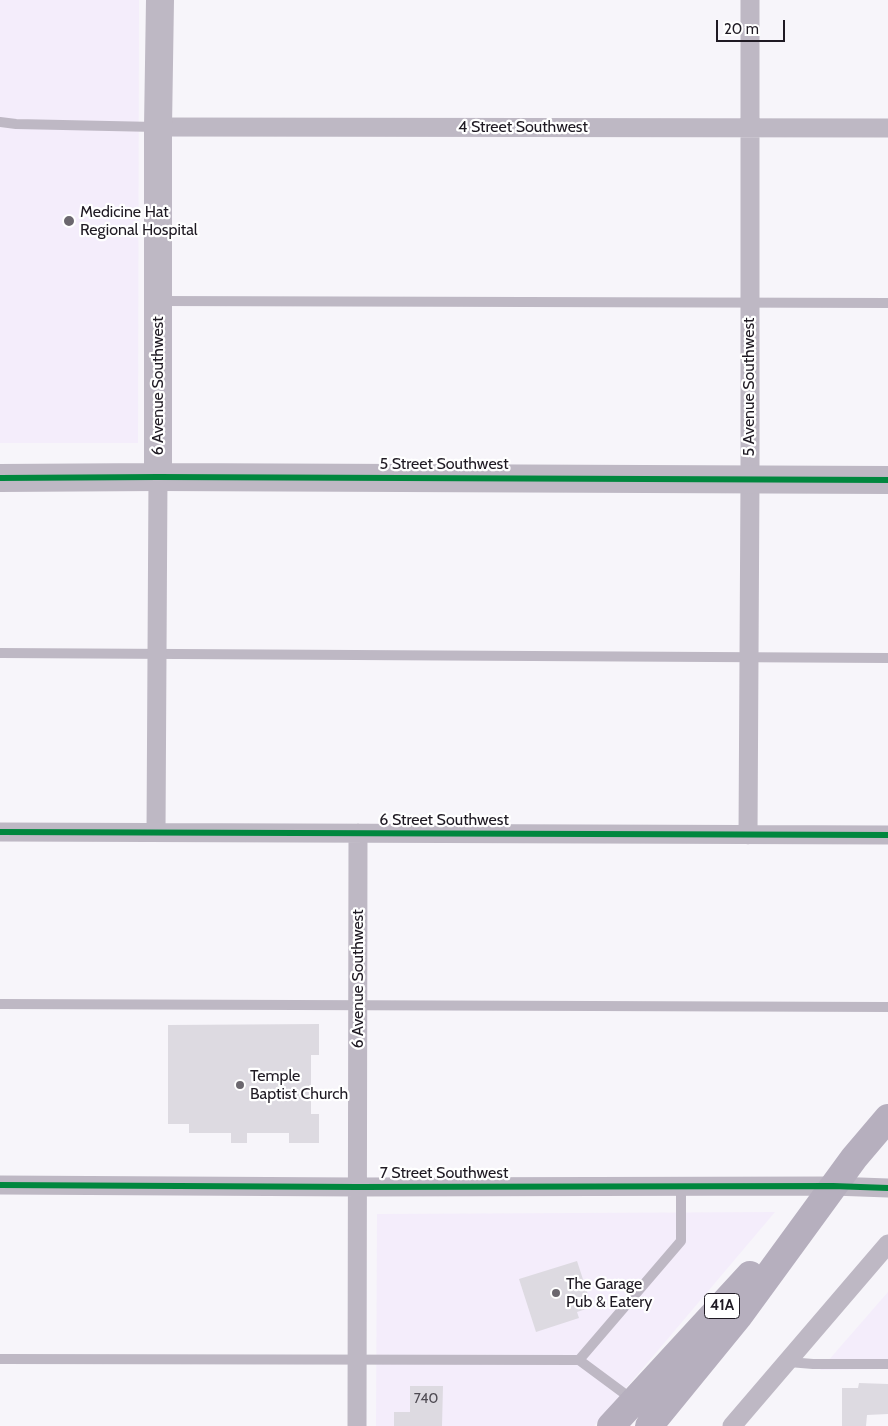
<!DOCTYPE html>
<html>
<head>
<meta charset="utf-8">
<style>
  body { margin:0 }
  #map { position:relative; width:888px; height:1426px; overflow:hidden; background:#f7f5fa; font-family:Cabin,sans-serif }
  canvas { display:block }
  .scale { position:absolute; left:716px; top:20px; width:69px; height:22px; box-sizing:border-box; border:2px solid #1f1a23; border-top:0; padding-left:6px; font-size:15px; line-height:18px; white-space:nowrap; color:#1f1a23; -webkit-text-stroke:4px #fff; paint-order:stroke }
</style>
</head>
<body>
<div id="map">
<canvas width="888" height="1426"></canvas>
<div class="scale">20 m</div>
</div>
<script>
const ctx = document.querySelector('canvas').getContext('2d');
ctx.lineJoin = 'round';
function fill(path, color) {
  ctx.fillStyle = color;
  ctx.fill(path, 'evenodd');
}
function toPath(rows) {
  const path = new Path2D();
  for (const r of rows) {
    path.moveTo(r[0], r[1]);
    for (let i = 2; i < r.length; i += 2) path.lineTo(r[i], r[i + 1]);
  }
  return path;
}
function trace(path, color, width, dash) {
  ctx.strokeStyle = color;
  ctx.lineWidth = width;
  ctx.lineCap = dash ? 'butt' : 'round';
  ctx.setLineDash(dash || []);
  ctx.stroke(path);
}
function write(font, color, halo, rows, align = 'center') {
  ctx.font = font + ' Cabin,sans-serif';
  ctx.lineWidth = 4.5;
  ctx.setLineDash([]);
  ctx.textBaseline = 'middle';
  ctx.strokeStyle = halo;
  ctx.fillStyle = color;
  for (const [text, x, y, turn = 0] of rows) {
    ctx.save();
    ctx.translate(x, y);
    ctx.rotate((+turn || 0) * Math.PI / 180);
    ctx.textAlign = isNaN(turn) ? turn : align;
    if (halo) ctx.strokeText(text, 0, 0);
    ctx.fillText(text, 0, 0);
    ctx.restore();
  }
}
fill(toPath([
  [0,0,139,0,138,443,0,443],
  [775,1212,594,1426,376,1426,377,1214],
  [888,1292,888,1369,820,1370]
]), '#f4edfb');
fill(toPath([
  [319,1024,319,1055,311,1055,311,1114,319,1114,319,1143,289,1143,289,1133,247,1133,247,1143,231,1143,231,1133,189,1133,189,1124,168,1124,168,1025],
  [577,1261,592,1307,577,1312,579,1318,536,1332,519,1279],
  [859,1383,888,1384,888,1414,867,1415,866,1426,842,1426,842,1388,858,1388],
  [410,1386,443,1386,442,1426,394,1426,394,1412,410,1412]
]), '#dddae1');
trace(toPath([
  [0,122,16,124,156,127],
  [160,301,888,303],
  [0,653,888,658],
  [0,1004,888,1007],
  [0,1359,579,1360,633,1400],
  [579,1360,681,1241,681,1186],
  [789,1362,813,1364,888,1364]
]), '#beb8c4', 10);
trace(toPath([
  [158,127,888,128],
  [0,832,888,835],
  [156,832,158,477],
  [748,835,750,479,750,0],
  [0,1185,357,1187,833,1186,888,1188],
  [357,1426,358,833],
  [732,1426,888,1244]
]), '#beb8c4', 19);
trace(toPath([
  [158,477,158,127,160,0],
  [0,478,158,477,888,480]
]), '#beb8c4', 28);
trace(toPath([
  [611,1426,750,1275],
  [649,1426,738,1317,854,1158,888,1118]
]), '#b6afbe', 28);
trace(toPath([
  [0,478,158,477,888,480],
  [0,832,888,835],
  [0,1185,357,1187,833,1186,888,1188]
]), '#00873e', 6);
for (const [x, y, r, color] of [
  [69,221,6,"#6b676e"],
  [240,1085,5,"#6b676e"],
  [556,1293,5,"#6b676e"]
]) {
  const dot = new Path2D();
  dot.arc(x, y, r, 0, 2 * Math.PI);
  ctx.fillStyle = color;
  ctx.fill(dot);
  trace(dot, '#fff', 2);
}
write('14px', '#4e4a52', null, [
  ["740",426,1399]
]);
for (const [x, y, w] of [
  [722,1306,35]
]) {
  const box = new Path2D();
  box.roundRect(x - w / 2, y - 12.5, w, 25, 4);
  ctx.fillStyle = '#fff';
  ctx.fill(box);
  trace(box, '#1f1a23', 1);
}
write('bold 15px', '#1f1a23', null, [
  ["41A",722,1306]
]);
write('16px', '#1f1a23', '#fff', [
  ["4 Street Southwest",523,127],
  ["6 Avenue Southwest",158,386,-90],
  ["5 Avenue Southwest",749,387,-90],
  ["5 Street Southwest",444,464],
  ["6 Street Southwest",444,820],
  ["6 Avenue Southwest",358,979,-90],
  ["7 Street Southwest",444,1173]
]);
write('16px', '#1f1a23', '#fff', [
  ["Medicine Hat",80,212],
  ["Regional Hospital",80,230],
  ["Temple",250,1076],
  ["Baptist Church",250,1094],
  ["The Garage",566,1284],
  ["Pub & Eatery",566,1302]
], 'left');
</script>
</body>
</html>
